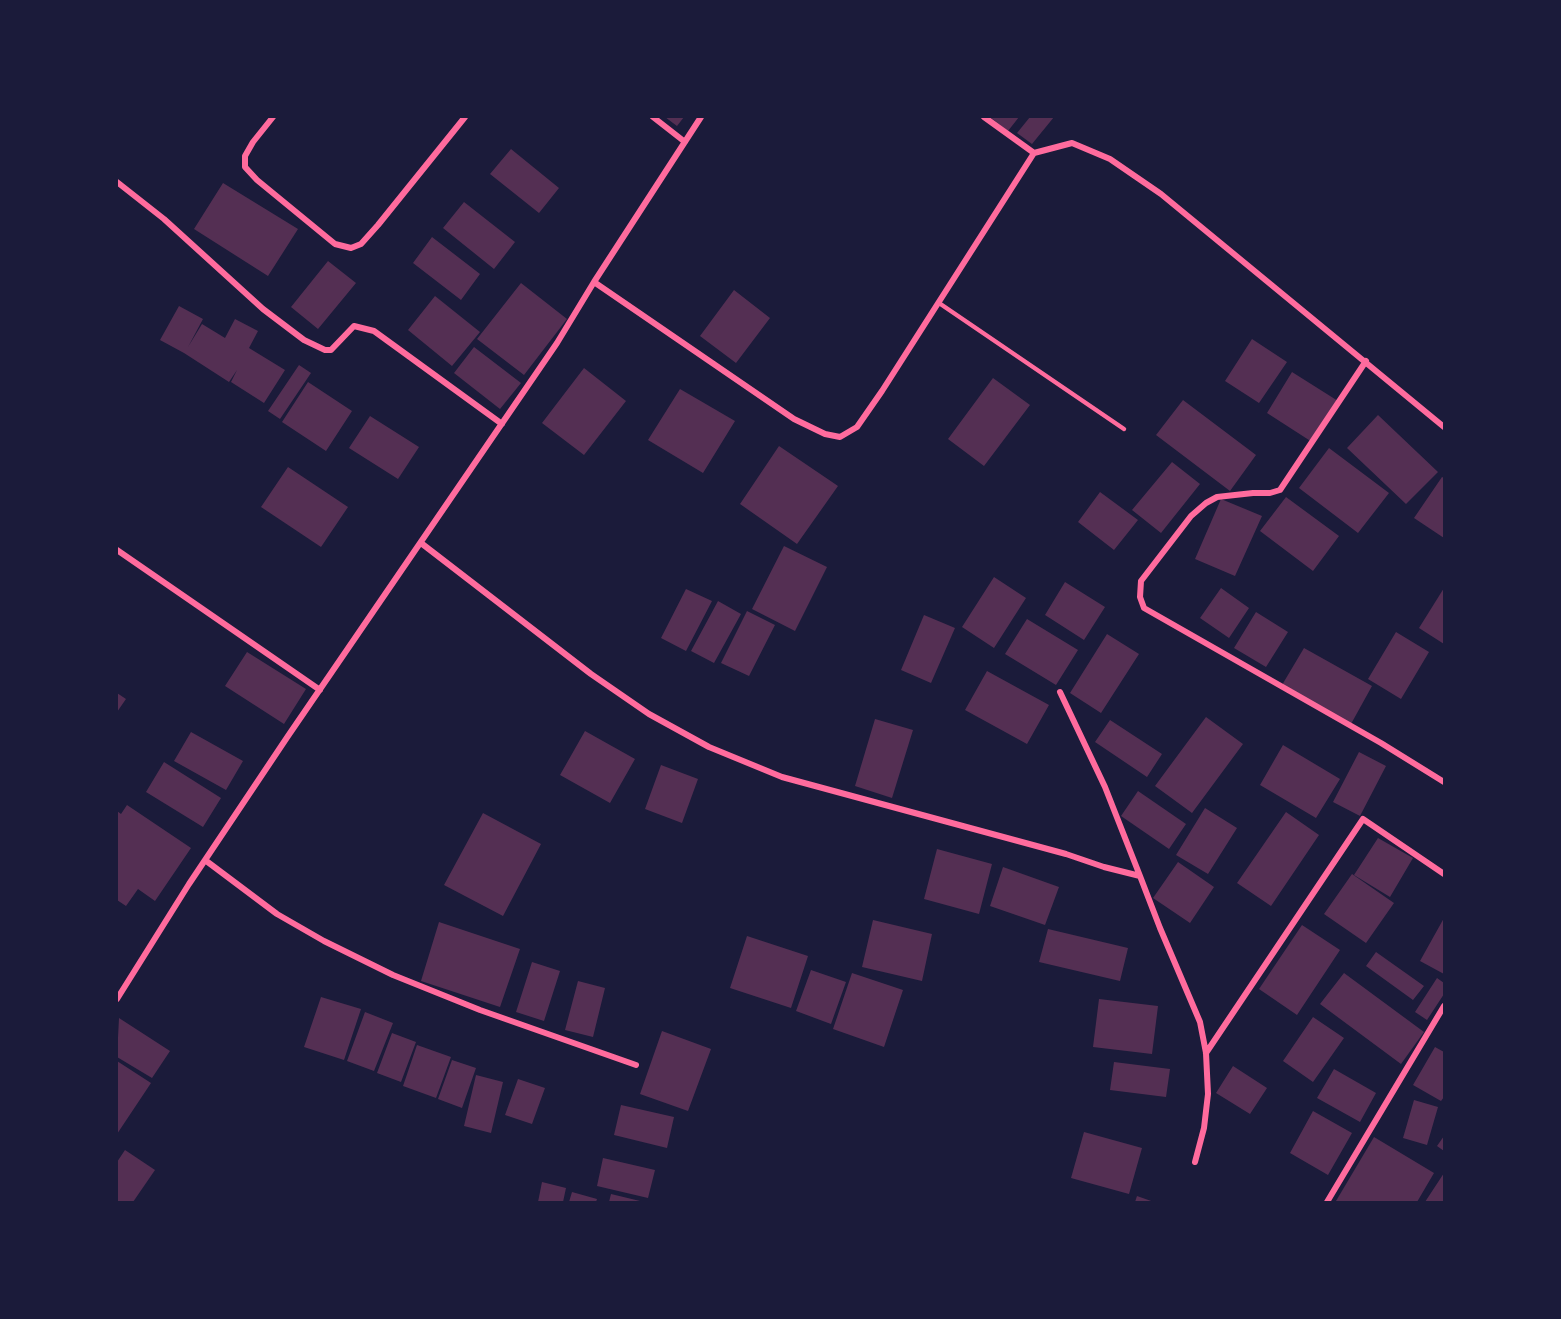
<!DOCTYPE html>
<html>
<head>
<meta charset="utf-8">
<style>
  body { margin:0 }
  #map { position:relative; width:1561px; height:1319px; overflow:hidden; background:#1b1b3a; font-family:Jost,sans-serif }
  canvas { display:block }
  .frame { position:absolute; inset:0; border:118px solid #1b1b3a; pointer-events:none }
</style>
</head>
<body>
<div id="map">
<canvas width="1561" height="1319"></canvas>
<div class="frame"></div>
</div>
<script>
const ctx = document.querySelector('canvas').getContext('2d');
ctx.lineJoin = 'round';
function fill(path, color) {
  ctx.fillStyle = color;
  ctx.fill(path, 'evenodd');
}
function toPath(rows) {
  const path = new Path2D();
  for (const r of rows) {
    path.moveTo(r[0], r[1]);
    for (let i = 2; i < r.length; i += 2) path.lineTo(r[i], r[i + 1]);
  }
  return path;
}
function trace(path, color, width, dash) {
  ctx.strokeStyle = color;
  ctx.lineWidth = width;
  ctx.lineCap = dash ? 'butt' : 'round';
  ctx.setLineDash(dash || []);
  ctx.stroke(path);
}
fill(toPath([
  [665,117,684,117,677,126],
  [990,117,1019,117,1008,131],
  [1030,117,1054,117,1032,144,1017,133],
  [511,149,559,188,539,213,490,174],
  [223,183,298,229,268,276,194,229],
  [464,202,515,242,494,269,443,228],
  [432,237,480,274,461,300,413,263],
  [328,261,356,283,318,329,291,307],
  [521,283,567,319,524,375,477,339],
  [734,290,770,318,736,363,700,336],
  [435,296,480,332,452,366,408,330],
  [179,306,203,319,188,347,202,324,225,338,235,319,258,331,249,348,285,370,264,403,231,382,237,370,229,382,184,353,160,340],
  [1252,339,1287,362,1259,403,1225,381],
  [474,347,521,383,500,409,454,373],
  [299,365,311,373,280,419,268,411],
  [584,368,626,401,584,455,542,423],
  [1292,372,1338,401,1312,442,1267,413],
  [993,378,1030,405,984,466,948,439],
  [308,382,352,411,326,451,282,422],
  [680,389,735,421,703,473,648,440],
  [1183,400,1256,455,1230,491,1156,435],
  [1378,415,1438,472,1406,504,1347,448],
  [370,416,419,447,398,479,349,448],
  [779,446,838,486,797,544,740,504],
  [1329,448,1389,493,1358,533,1299,488],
  [1172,462,1200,484,1161,533,1132,510],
  [288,467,348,507,321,547,261,507],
  [1442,477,1444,478,1444,538,1414,518],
  [1100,492,1138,520,1114,550,1078,522],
  [1286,497,1339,536,1313,571,1260,531],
  [1221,499,1262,516,1235,576,1195,559],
  [784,546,827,567,795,631,752,609],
  [994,577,1026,598,994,648,962,627],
  [1065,582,1105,607,1084,640,1045,615],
  [1221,588,1249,608,1229,638,1200,618],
  [1444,588,1444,644,1419,628],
  [686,589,712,601,686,651,661,638],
  [718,601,741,614,714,663,691,651],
  [747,611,775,625,749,676,721,663],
  [1256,612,1288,632,1266,667,1234,648],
  [924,615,955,628,931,683,901,670],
  [1027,619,1078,650,1056,685,1005,654],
  [1396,632,1429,652,1401,699,1368,679],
  [1107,634,1139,654,1101,713,1070,693],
  [1304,648,1372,686,1351,724,1282,685],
  [247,652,306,689,284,724,225,686],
  [987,671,1049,705,1027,744,965,710],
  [117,693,126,699,117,712],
  [1206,717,1243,744,1192,813,1155,786],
  [875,719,913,730,892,798,855,786],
  [1110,720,1162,754,1147,777,1095,742],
  [585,731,635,759,610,803,560,775],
  [191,732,243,761,226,790,174,761],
  [1283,745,1340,779,1316,818,1260,785],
  [1359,752,1386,766,1360,816,1333,802],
  [164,762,221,798,203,827,146,792],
  [661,765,698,779,682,823,645,809],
  [1138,791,1186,824,1169,849,1121,816],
  [127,805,191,848,155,901,138,889,126,906,117,900,117,811,121,814],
  [1205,808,1237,828,1208,874,1176,855],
  [1286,812,1319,835,1271,906,1237,883],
  [483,813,541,844,503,916,444,885],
  [1378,838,1413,858,1390,897,1354,875],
  [937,849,992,864,979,914,924,899],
  [1178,862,1214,887,1190,923,1153,898],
  [1003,867,1059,887,1045,925,990,906],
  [1352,874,1394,903,1366,943,1324,914],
  [1444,918,1444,974,1420,961],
  [873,920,932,934,922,981,862,967],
  [439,922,520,949,500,1007,421,981],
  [1302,925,1340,950,1297,1015,1259,989],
  [1048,929,1128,948,1120,981,1039,962],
  [747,936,808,956,791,1008,730,988],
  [1376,952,1424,986,1413,1000,1366,966],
  [532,962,560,971,544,1021,516,1012],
  [811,970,846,982,831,1024,796,1011],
  [852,973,903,990,884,1047,833,1029],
  [1344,973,1424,1032,1401,1064,1320,1004],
  [1437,978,1444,983,1444,994,1427,1020,1415,1012],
  [578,981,605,988,593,1037,565,1030],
  [321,997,361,1009,344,1060,304,1047],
  [1099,999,1158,1006,1152,1054,1093,1047],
  [365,1012,393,1023,374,1071,347,1061],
  [1313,1017,1344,1038,1313,1082,1283,1061],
  [119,1018,170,1051,152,1078,117,1057],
  [662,1031,711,1049,688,1111,640,1094],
  [392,1033,416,1042,401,1082,377,1073],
  [417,1045,451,1057,436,1098,403,1086],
  [1435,1047,1444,1052,1444,1097,1441,1101,1413,1085],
  [452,1060,476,1068,462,1108,438,1099],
  [117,1061,151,1083,117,1134],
  [1114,1062,1170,1069,1166,1097,1110,1090],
  [1233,1066,1267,1088,1250,1114,1216,1093],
  [1334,1069,1376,1093,1360,1122,1317,1098],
  [476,1075,503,1082,491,1133,464,1126],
  [518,1079,545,1088,532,1124,505,1115],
  [1414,1100,1438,1107,1427,1145,1403,1138],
  [621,1105,674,1117,667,1148,614,1135],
  [1313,1111,1352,1133,1328,1175,1290,1153],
  [1084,1132,1142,1148,1129,1194,1071,1178],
  [1444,1136,1444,1151,1437,1146],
  [1374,1137,1434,1173,1417,1202,1336,1201],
  [125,1150,155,1170,133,1202,117,1202,117,1162],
  [603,1158,655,1170,648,1198,597,1186],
  [1444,1173,1444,1202,1425,1202],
  [542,1182,566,1188,563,1202,538,1202],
  [572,1192,597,1199,596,1202,569,1202],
  [611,1194,640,1201,640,1202,609,1202],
  [1137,1196,1154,1202,1135,1202]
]), '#542f53');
trace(toPath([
  [939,303,1124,429]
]), '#ff6b9d', 4.5);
trace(toPath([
  [273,117,253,142,245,156,245,167,257,180,335,244,351,248,361,244,378,225,465,117],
  [653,117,685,142],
  [984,117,1034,153],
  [117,182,164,219,263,309,304,340,325,350,331,350,354,326,374,331,502,424],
  [594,282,794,419,825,434,840,437,857,427,882,391,1034,153,1072,143,1110,159,1161,194,1444,427],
  [1366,361,1280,490,1270,493,1253,493,1217,497,1206,503,1191,516,1141,581,1140,597,1144,608,1381,743,1444,782],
  [421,543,591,674,649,714,709,747,782,777,1066,854,1104,867,1140,876,1160,928,1200,1022,1206,1053,1208,1094,1204,1128,1195,1162],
  [117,550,320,690],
  [1060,692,1105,787,1140,876],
  [205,860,277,914,324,941,393,975,480,1010,636,1065],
  [117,999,189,884,288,736,557,343,594,282,701,117],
  [1206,1053,1363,819,1444,874],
  [1327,1202,1444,1006]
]), '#ff6b9d', 6);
</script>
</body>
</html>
